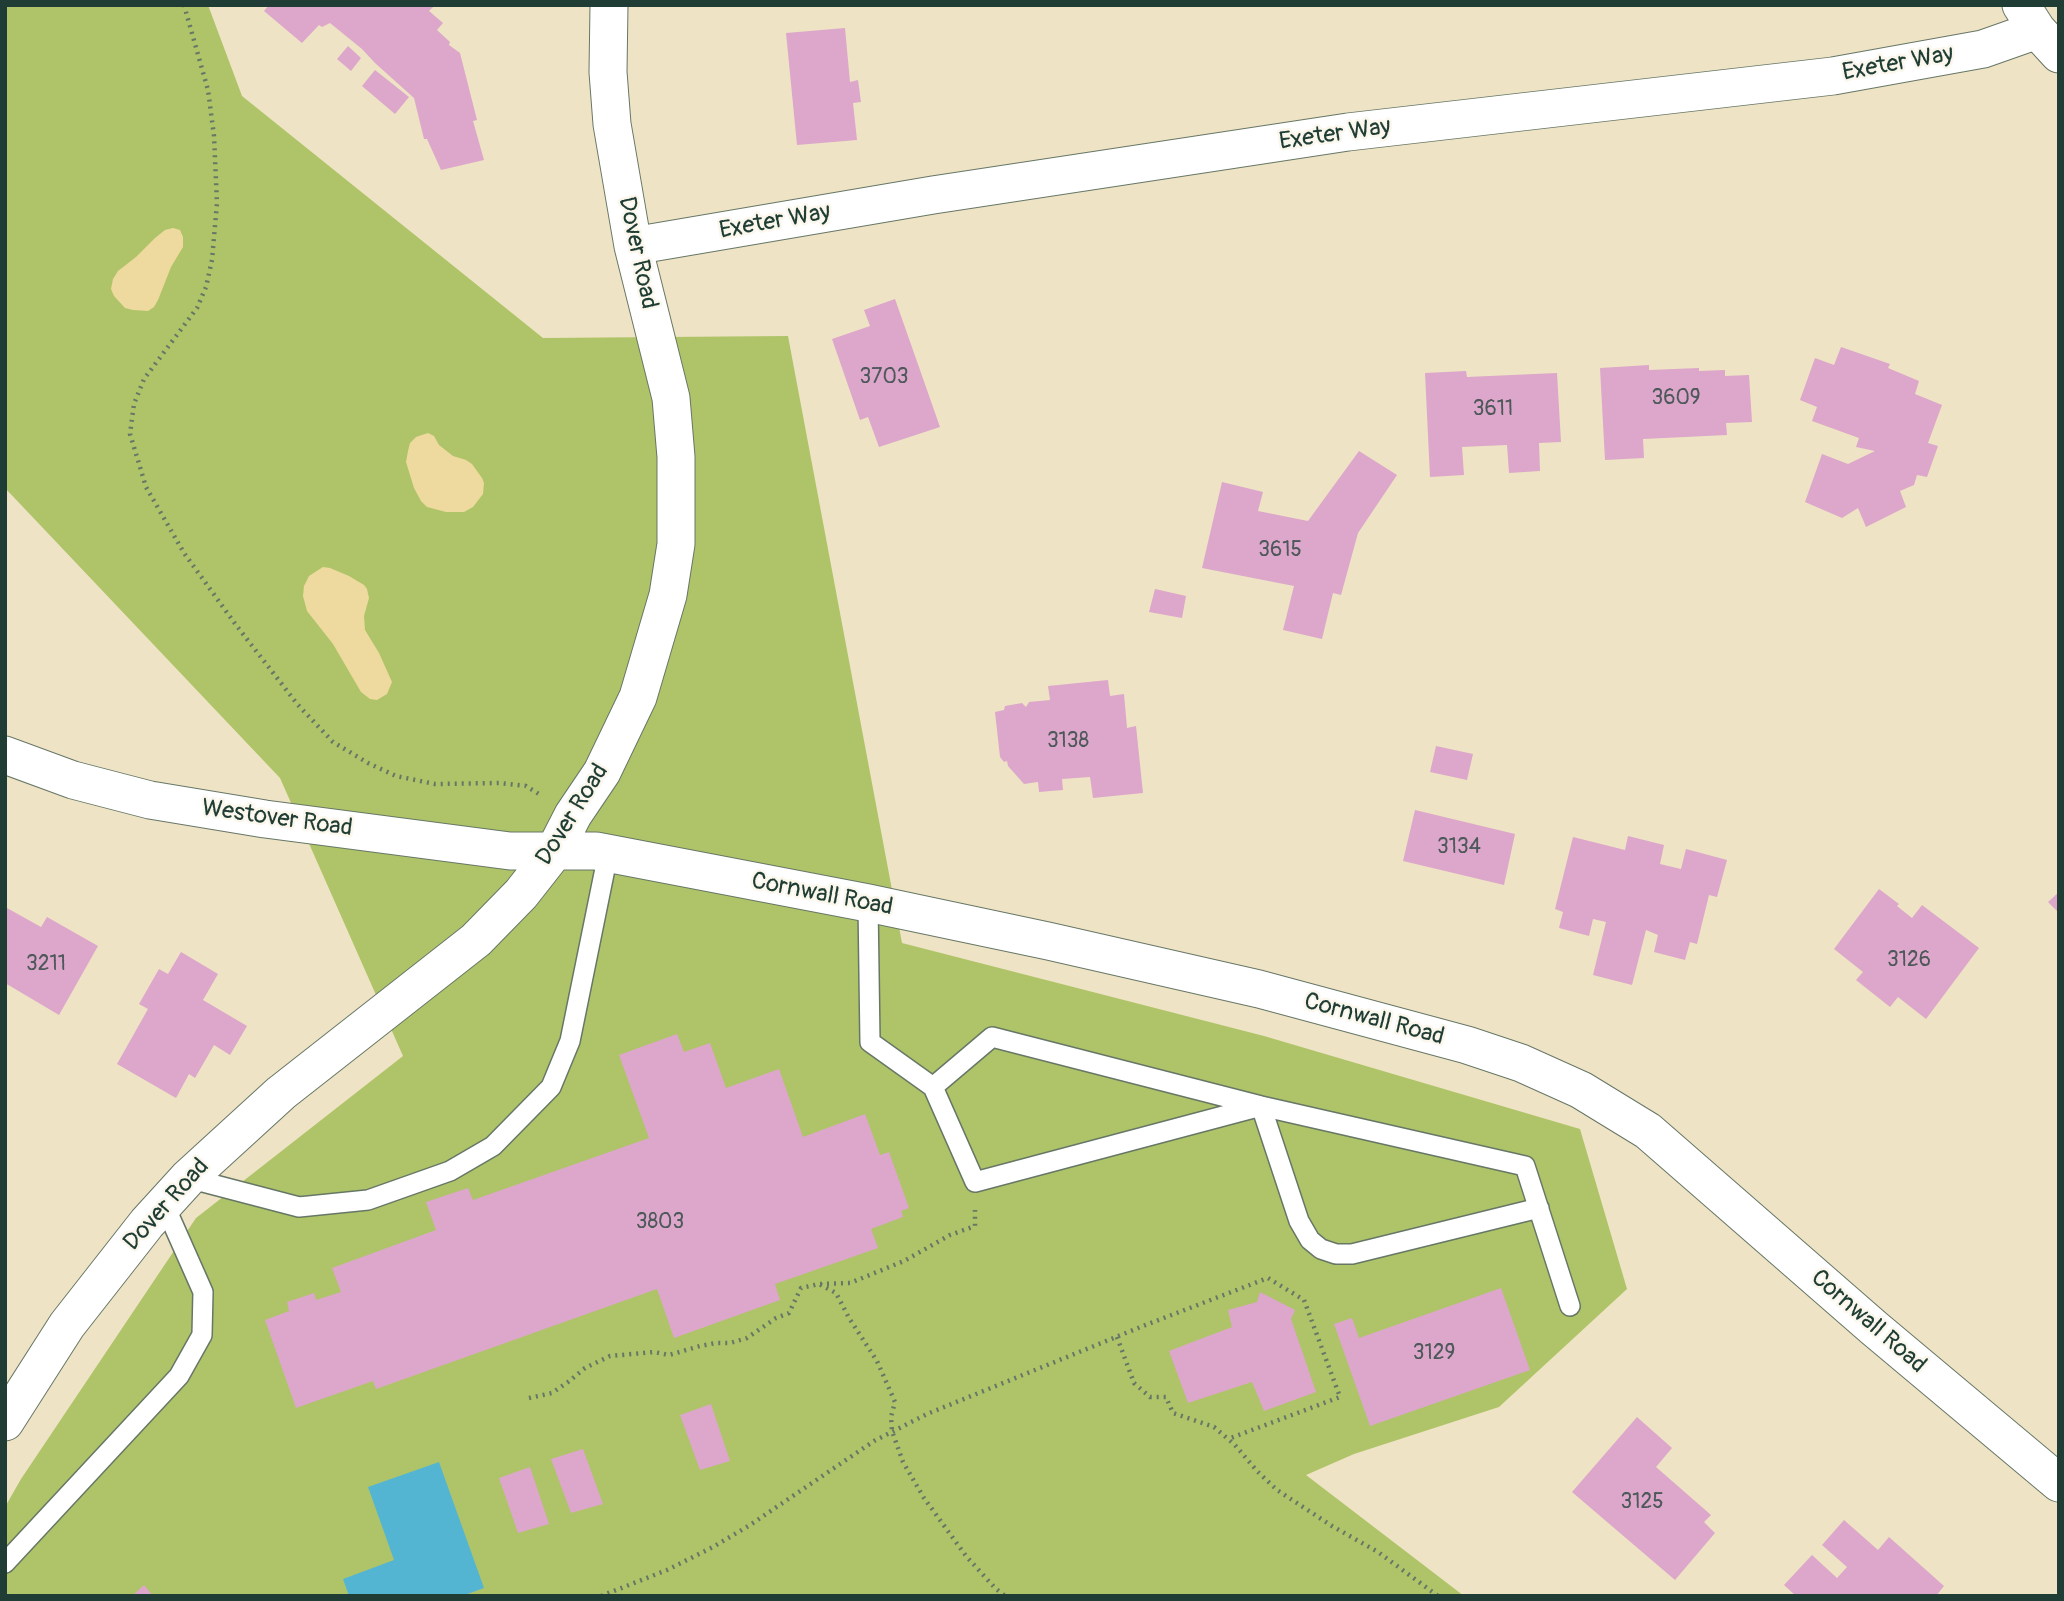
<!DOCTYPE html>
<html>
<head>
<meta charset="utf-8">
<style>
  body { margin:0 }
  #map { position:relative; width:2064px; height:1601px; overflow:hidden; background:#eee3c4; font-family:Pangolin,sans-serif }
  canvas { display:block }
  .frame { position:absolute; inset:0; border:7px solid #1f3d34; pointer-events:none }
</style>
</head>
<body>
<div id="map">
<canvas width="2064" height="1601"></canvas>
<div class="frame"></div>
</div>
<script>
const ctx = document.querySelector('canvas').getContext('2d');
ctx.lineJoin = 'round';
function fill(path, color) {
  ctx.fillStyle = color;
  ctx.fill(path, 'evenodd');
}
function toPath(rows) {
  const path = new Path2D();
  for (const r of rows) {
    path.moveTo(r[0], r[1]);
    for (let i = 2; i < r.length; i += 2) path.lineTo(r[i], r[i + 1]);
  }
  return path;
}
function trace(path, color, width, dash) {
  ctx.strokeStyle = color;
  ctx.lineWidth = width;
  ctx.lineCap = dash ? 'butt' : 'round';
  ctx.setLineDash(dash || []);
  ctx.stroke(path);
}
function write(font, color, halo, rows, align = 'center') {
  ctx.font = font + ' Pangolin,sans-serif';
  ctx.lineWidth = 5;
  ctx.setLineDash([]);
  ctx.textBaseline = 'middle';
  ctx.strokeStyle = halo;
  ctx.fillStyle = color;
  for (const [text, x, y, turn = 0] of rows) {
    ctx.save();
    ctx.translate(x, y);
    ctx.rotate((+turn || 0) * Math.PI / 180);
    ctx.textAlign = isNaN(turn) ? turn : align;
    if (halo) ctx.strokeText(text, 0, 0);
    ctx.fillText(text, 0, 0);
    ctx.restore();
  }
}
fill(toPath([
  [5,5,208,5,242,96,543,338,788,336,902,943,1264,1036,1580,1129,1627,1289,1499,1407,1354,1454,1306,1475,1464,1596,5,1596,5,1507,21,1479,196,1218,403,1056,280,778,5,488]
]), '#afc468');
fill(toPath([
  [173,228,180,230,183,237,183,247,171,267,158,300,154,307,148,311,133,310,125,308,114,296,111,289,113,279,118,271,136,257,155,238,165,230],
  [428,433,434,436,439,445,453,456,466,460,472,464,482,478,484,483,483,494,473,507,464,512,446,512,427,507,421,501,414,488,406,462,408,451,410,443,416,437],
  [323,567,330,568,349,576,364,585,367,589,369,598,364,616,365,630,379,653,392,682,387,694,377,700,370,699,361,692,333,644,307,611,303,596,304,586,309,576]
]), '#eeda9e');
fill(toPath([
  [439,1462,484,1588,462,1596,349,1596,343,1579,394,1560,368,1487]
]), '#54b5d3');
fill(toPath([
  [269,5,431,5,433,7,429,11,443,23,437,30,450,42,449,45,460,53,477,120,473,121,484,160,441,170,427,139,424,139,414,98,375,63,362,49,330,23,322,27,319,25,302,43,264,11],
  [845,28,850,82,858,80,861,102,853,103,857,140,797,145,786,33],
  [348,46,361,58,351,71,337,59],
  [375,70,409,97,395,114,362,86],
  [895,299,940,427,879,447,868,417,860,420,832,339,870,326,864,310],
  [1841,347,1890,364,1888,368,1919,381,1915,394,1942,405,1928,443,1938,446,1927,477,1917,475,1914,485,1900,491,1906,507,1866,527,1858,508,1842,518,1805,502,1822,454,1848,464,1875,451,1856,447,1859,438,1812,421,1817,407,1800,400,1815,358,1834,365],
  [1649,365,1649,370,1699,368,1699,371,1725,370,1725,376,1749,375,1752,422,1726,423,1727,435,1643,439,1644,458,1605,460,1600,368],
  [1466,371,1467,377,1557,373,1561,442,1539,443,1540,471,1509,473,1507,445,1462,447,1464,475,1430,477,1425,373],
  [1359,451,1397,475,1358,533,1341,595,1333,593,1322,639,1283,630,1294,586,1202,568,1222,482,1263,492,1258,511,1308,521],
  [1155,589,1186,596,1182,618,1149,612],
  [1108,680,1110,696,1124,694,1127,728,1136,726,1143,793,1093,798,1090,777,1062,779,1063,790,1039,792,1038,782,1024,784,1008,766,1007,761,1004,762,1000,757,995,712,1004,710,1005,706,1022,703,1026,707,1029,702,1050,700,1048,686],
  [1436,746,1473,754,1467,780,1430,772],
  [1415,810,1515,834,1504,885,1403,861],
  [1628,836,1664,845,1660,864,1681,869,1686,849,1727,860,1717,897,1709,895,1697,944,1690,942,1685,960,1654,952,1658,935,1646,930,1632,985,1593,975,1606,922,1593,919,1589,936,1559,928,1563,912,1555,909,1573,837,1625,850],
  [1879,889,1899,904,1897,906,1912,918,1922,905,1979,948,1926,1019,1898,997,1890,1007,1856,980,1863,972,1834,949],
  [2059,892,2059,913,2048,902],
  [7,908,41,927,47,917,98,946,59,1015,5,983,5,912],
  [181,952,218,974,203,1000,247,1026,230,1055,214,1045,195,1078,189,1074,176,1098,117,1064,148,1009,139,1004,159,969,168,974],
  [677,1034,684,1052,710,1043,726,1088,779,1069,803,1137,865,1114,880,1155,889,1152,909,1208,901,1211,903,1217,871,1229,878,1248,775,1284,780,1300,674,1338,657,1289,376,1389,373,1381,296,1408,265,1320,289,1311,287,1302,314,1293,316,1300,341,1292,332,1268,436,1230,426,1202,468,1188,473,1200,649,1138,619,1055],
  [1501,1288,1530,1370,1370,1426,1334,1324,1352,1318,1359,1338],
  [1260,1292,1295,1310,1291,1319,1316,1392,1264,1411,1252,1382,1188,1403,1169,1351,1232,1327,1228,1310,1257,1302],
  [711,1404,730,1461,700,1470,680,1415],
  [1637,1417,1672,1448,1656,1467,1711,1515,1704,1522,1715,1533,1675,1580,1572,1492],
  [583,1449,603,1504,571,1513,551,1459],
  [530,1467,549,1524,518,1533,499,1478],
  [1844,1520,1878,1550,1889,1537,1944,1586,1936,1596,1796,1596,1784,1585,1812,1555,1837,1578,1847,1567,1822,1545],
  [144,1585,153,1596,132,1596]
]), '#dca7ca');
const lane = toPath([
  [868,903,870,1042,933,1087,975,1182,1261,1106,1299,1221,1310,1240,1321,1249,1336,1254,1352,1254,1539,1208],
  [933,1087,992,1037,1261,1106,1525,1166,1570,1306],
  [188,1178,299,1207,368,1200,450,1171,493,1146,551,1087,570,1041,608,854],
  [5,1563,179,1376,202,1335,203,1292,164,1204]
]);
const street = toPath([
  [2021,5,2037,30,2059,54],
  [633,246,933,195,1348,132,1833,76,1983,49,2037,30],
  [5,755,73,780,150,800,265,819,510,851,596,851,868,903,1048,941,1259,989,1467,1045,1521,1063,1581,1090,1648,1131,1874,1328,2059,1483],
  [5,1422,67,1325,147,1223,188,1178,281,1093,476,940,521,894,554,852,573,815,602,772,638,697,668,595,676,544,676,457,671,398,633,246,612,124,608,72,609,5]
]);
trace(lane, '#677766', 22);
trace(street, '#677766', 39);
trace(toPath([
  [184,5,208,90,214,136,217,203,212,260,206,287,197,308,144,379,134,404,130,434,146,487,184,553,236,625,298,705,333,742,368,763,396,776,435,784,499,783,526,786,542,796],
  [820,1284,850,1283,904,1261,950,1235,975,1226,975,1210],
  [1117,1337,1134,1383,1150,1397,1166,1397,1173,1413,1214,1427,1235,1445,1257,1471,1277,1490,1332,1526,1378,1552,1438,1596],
  [529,1398,552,1393,568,1382,585,1368,610,1356,654,1352,669,1355,700,1346,716,1343,730,1343,747,1338,776,1318,789,1313,801,1288,819,1284,836,1293,849,1318,877,1361,895,1402,891,1417,892,1431,903,1462,924,1498,966,1556,995,1588,1005,1596],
  [601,1596,667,1570,713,1547,750,1525,874,1441,927,1414,1148,1324,1268,1278,1304,1300,1340,1397,1228,1439]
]), '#677766', 4.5, [2, 5]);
trace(lane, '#fff', 19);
trace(street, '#fff', 37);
write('21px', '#4e585a', null, [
  ["3703",884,378],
  ["3609",1676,399],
  ["3611",1493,410],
  ["3615",1280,551],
  ["3138",1068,742],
  ["3134",1459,848],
  ["3126",1909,961],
  ["3211",46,965],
  ["3803",660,1223],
  ["3129",1434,1354],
  ["3125",1642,1503]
]);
write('24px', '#1f3d34', '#fbf7ec', [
  ["Exeter Way",1898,64,-10],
  ["Exeter Way",1335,135,-8],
  ["Exeter Way",775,222,-10],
  ["Dover Road",637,253,78],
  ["Dover Road",573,815,-58],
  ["Westover Road",277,819,8],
  ["Cornwall Road",822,895,11],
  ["Cornwall Road",1374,1020,15],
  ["Dover Road",167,1205,-48],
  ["Cornwall Road",1868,1322,41]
]);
</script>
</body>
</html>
